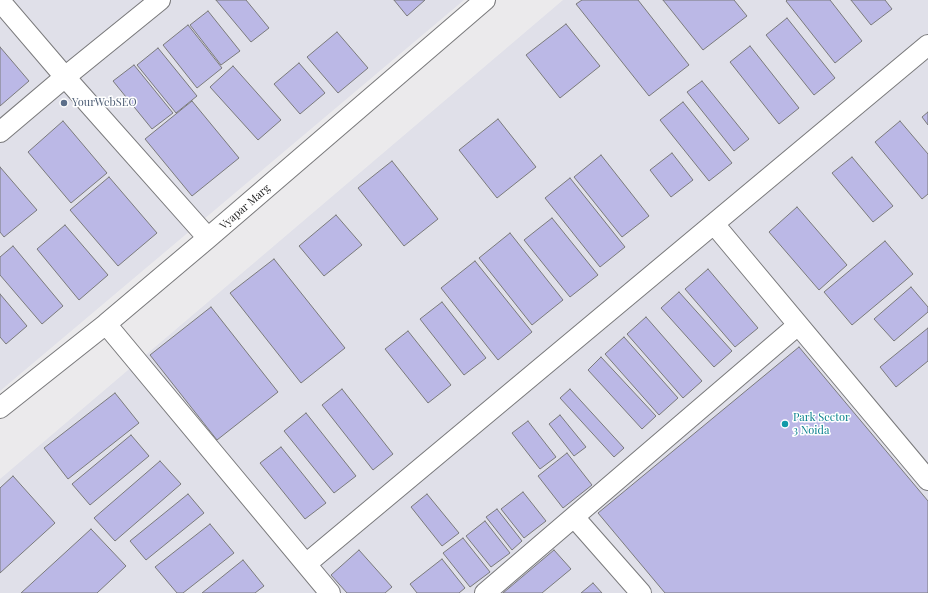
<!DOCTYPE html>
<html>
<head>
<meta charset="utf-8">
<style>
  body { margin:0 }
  canvas { display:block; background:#ebeaec }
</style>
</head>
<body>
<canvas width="928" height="593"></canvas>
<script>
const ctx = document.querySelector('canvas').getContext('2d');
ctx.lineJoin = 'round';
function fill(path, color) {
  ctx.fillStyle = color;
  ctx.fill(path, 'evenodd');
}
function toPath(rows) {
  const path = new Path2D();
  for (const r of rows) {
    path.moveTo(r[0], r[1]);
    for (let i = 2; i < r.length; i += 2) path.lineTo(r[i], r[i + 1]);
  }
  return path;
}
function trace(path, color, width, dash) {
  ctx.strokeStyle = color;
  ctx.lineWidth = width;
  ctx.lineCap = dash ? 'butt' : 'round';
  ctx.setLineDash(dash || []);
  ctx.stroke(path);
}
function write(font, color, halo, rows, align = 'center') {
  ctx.font = font + ' "Playfair Display",serif';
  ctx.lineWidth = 3;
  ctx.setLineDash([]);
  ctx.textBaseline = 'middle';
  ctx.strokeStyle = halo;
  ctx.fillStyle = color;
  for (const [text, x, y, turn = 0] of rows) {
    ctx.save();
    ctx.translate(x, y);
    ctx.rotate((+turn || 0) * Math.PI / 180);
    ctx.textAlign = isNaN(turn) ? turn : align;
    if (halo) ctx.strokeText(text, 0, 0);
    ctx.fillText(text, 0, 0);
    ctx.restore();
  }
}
fill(toPath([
  [0,0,464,0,0,391],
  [563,0,928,0,928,593,0,593,0,479]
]), '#e0e0e9');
const building = toPath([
  [216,0,246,0,269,28,251,42,216,0],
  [394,0,425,0,407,16,394,0],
  [582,0,638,0,689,65,649,96,576,4,582,0],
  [663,0,734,0,747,16,703,50,663,0],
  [787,0,830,0,862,41,835,63,786,1,787,0],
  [851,0,885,0,892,9,871,25,851,0],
  [208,11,240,51,221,65,190,25,208,11],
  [787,18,835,78,814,95,766,35,787,18],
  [566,24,600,66,560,98,526,55,566,24],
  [188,25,222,68,197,88,163,45,188,25],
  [337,32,368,68,338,93,307,57,337,32],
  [750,46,799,108,779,124,730,62,750,46],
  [0,47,29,81,0,106,0,47],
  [158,48,197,96,176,113,137,65,158,48],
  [299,63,325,93,300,114,274,84,299,63],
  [134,65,173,113,152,129,113,81,134,65],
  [233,66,281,120,258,140,210,87,233,66],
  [702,81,749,139,734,151,687,92,702,81],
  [192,101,239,158,192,196,145,139,192,101],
  [683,102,732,163,709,181,660,120,683,102],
  [928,112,928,125,922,117,928,112],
  [498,119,536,167,497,198,459,150,498,119],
  [63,121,107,173,71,203,28,152,63,121],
  [900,121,928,154,928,194,922,199,875,142,900,121],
  [672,153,693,180,671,197,650,170,672,153],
  [601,155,649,216,622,237,574,177,601,155],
  [852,157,893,206,873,222,832,173,852,157],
  [392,161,438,219,404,246,358,188,392,161],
  [0,167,37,210,4,237,0,232,0,167],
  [109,177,157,233,118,266,70,210,109,177],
  [570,178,625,247,600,267,545,198,570,178],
  [797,207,847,265,819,290,769,232,797,207],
  [336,215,362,245,324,276,299,246,336,215],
  [552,218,598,275,570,297,524,240,552,218],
  [65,225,108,275,79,300,37,249,65,225],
  [510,233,563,300,532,325,479,258,510,233],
  [885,241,913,274,852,325,824,292,885,241],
  [13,246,63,306,42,324,0,275,0,257,13,246],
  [274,259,345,348,301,383,230,293,274,259],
  [475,261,532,332,498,360,441,288,475,261],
  [708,269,758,328,735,347,685,289,708,269],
  [911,287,928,307,928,312,894,341,874,319,911,287],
  [679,292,732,351,714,367,661,308,679,292],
  [0,294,27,326,6,344,0,337,0,294],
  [442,302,486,358,464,375,420,319,442,302],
  [211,307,278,392,217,440,150,355,211,307],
  [646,317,702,381,683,398,627,334,646,317],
  [928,328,928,361,896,387,880,367,928,328],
  [408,331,451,385,428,403,385,349,408,331],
  [624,337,678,398,659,415,605,354,624,337],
  [799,347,928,501,928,593,665,593,598,513,799,347],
  [601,357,656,416,642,429,588,370,601,357],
  [342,389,393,454,373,470,322,405,342,389],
  [570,389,624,448,614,457,560,398,570,389],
  [115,393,139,423,68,479,44,448,115,393],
  [306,413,356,476,334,493,284,431,306,413],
  [560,415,586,447,574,456,549,424,560,415],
  [528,421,556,457,540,469,512,433,528,421],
  [131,435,149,456,90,505,72,484,131,435],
  [281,447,326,503,305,519,260,463,281,447],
  [567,453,592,485,563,508,538,476,567,453],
  [160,461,181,484,115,541,94,518,160,461],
  [13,476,55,523,0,573,0,488,13,476],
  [523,492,546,521,524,538,501,509,523,492],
  [188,494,204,513,146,560,130,541,188,494],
  [427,494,459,533,442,546,411,507,427,494],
  [497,509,522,541,512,550,486,517,497,509],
  [485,521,510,553,491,567,466,536,485,521],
  [210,524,234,553,183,593,177,593,155,567,210,524],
  [91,529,126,566,97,593,21,593,91,529],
  [463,538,490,572,470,587,443,553,463,538],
  [359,550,392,587,385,593,347,593,331,575,359,550],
  [554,550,571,569,542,593,503,593,554,550],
  [442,559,465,588,459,593,417,593,410,584,442,559],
  [243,560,264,586,255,593,202,593,243,560],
  [593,583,602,593,581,593,593,583]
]);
fill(building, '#bbb8e6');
trace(building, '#7b7b7c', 1);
const minor = toPath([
  [0,1,65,77,208,238],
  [0,132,65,77,160,0],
  [714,224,928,480],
  [106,324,330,593],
  [0,408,106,324,208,238,485,0],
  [574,517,641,593],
  [306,564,928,45],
  [485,593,798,325]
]);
trace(minor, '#79797b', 22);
trace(minor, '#fff', 20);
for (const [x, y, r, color] of [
  [64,103,4,"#5c6f8a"],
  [785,424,4,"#0f9aa8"]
]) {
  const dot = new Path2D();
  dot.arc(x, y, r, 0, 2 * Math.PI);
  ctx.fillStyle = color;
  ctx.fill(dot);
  trace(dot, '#fff', 1.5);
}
write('11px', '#4e5e75', '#fff', [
  ["YourWebSEO",72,103]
], 'left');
write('11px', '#262626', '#fff', [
  ["Vyapar Marg",245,207,-41]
]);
write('11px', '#0d838f', '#fff', [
  ["Park Sector",793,418],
  ["3 Noida",793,431]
], 'left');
</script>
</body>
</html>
